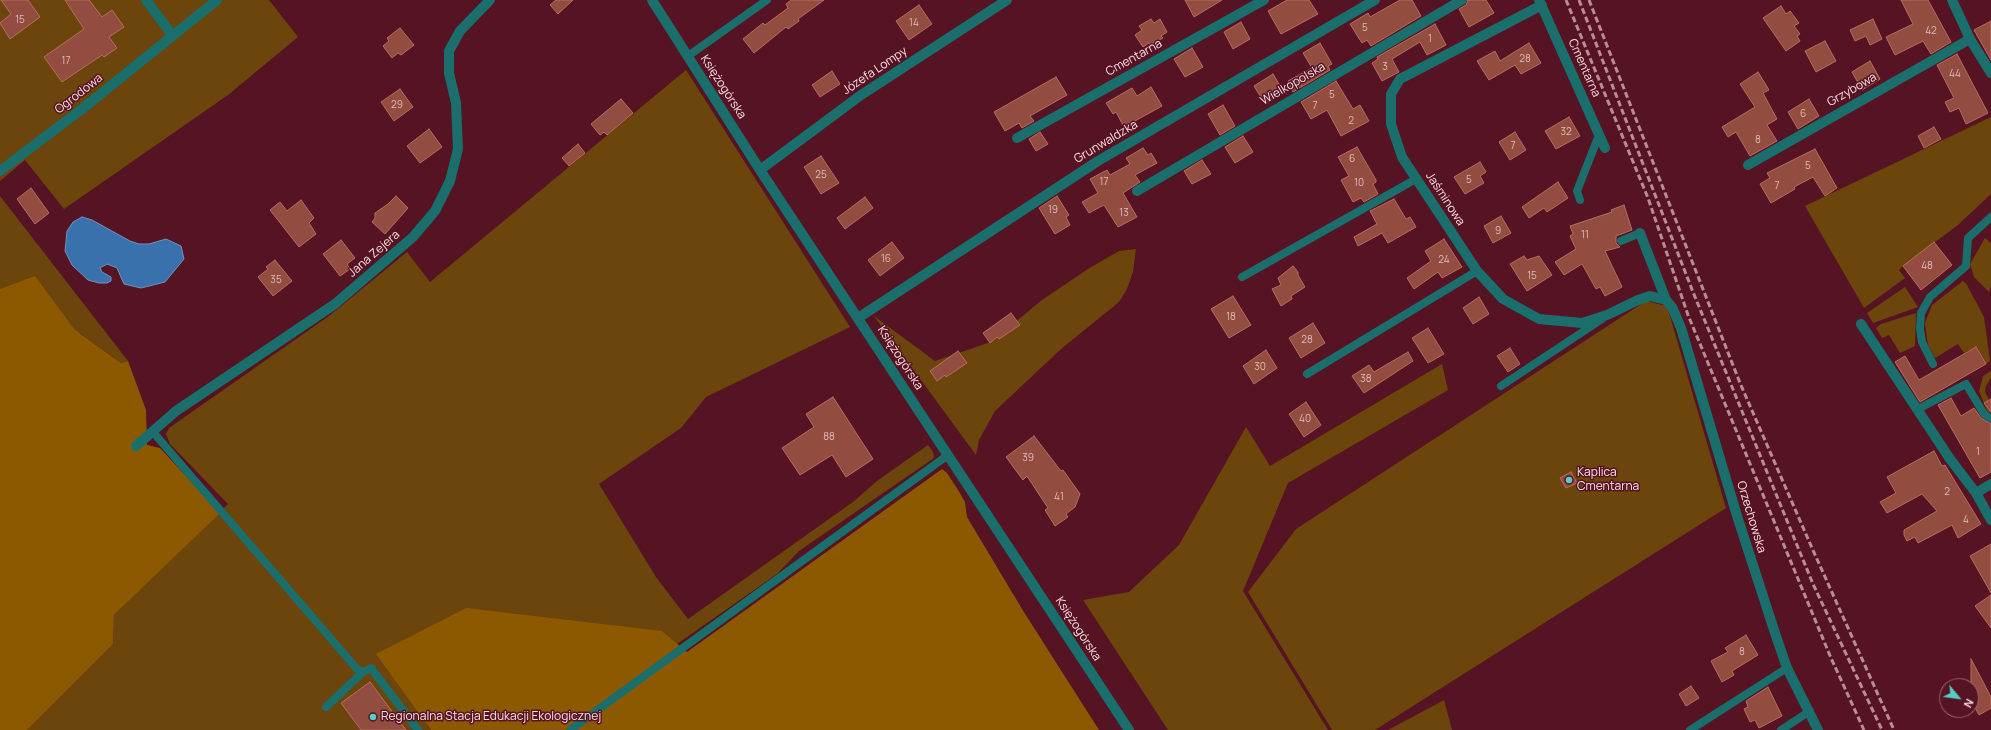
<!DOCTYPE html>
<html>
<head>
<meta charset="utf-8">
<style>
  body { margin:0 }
  #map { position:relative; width:1991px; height:730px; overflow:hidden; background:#561323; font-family:Manrope,sans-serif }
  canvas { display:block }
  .north { position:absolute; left:1939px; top:678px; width:40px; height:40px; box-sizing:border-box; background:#561323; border:1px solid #986570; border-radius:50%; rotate:119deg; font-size:11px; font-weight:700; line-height:16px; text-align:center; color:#fbe0e3 }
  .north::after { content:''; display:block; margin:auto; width:14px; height:18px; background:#54cdc8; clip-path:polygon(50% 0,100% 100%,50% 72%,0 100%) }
</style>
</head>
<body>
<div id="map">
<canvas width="1991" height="730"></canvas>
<div class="north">N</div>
</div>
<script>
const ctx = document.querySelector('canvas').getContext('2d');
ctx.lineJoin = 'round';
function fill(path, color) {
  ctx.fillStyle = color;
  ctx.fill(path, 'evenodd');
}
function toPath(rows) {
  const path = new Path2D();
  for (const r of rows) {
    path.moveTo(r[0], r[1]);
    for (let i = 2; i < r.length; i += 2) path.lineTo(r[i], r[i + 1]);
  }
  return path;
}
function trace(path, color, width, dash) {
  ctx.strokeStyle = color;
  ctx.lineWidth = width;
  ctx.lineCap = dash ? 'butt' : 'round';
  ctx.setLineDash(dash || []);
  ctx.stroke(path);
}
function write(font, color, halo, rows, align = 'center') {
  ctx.font = font + ' Manrope,sans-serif';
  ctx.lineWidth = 3;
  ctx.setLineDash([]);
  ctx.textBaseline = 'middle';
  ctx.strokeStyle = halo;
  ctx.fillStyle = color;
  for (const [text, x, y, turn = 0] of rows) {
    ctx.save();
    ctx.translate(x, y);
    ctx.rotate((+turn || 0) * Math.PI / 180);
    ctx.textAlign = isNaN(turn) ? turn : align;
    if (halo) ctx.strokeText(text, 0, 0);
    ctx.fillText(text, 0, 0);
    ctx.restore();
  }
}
fill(toPath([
  [0,0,269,0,298,37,228,95,64,209,25,160,0,181],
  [686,70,850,327,706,397,681,428,599,484,656,577,688,619,853,502,877,481,928,445,933,452,934,458,799,551,777,574,677,644,662,631,427,726,431,730,27,730,113,644,114,615,228,504,170,444,166,434,169,428,329,316,407,252,430,282],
  [1991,117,1991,194,1958,225,1903,266,1899,270,1905,278,1864,308,1805,206],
  [0,196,128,361,121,363,80,333,0,531],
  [1985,238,1991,243,1991,286,1989,292,1974,277,1970,264],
  [1136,249,1133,272,1127,289,1119,302,1061,349,995,411,979,440,976,455,874,316,935,361,991,342,1042,300,1088,269,1119,251],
  [1963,281,1967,285,1984,317,1990,361,1986,364,1976,347,1964,353,1958,344,1935,358,1928,345,1925,323,1932,305],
  [1905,287,1918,307,1873,323,1867,313],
  [1646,301,1667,306,1726,508,1375,730,1332,730,1248,592,1296,529],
  [1916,313,1915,346,1900,353,1889,335,1882,338,1876,328,1881,324],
  [1442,364,1448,390,1288,483,1243,591,1328,730,1168,730,1083,600,1129,592,1179,545,1246,427,1270,466],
  [1991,371,1991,378,1986,386,1985,392,1991,403,1991,413,1987,411,1979,391,1983,376],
  [1444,700,1452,730,1388,730]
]), '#6b450b');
fill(toPath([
  [35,276,74,329,121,363,128,361,146,410,147,445,160,448,220,513,114,615,113,644,27,730,0,730,0,289],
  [942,469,947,473,958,490,965,502,967,517,1022,609,1099,730,431,730,376,654,466,608,662,631,687,652]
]), '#8d5900');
const water = toPath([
  [82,217,92,220,130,241,139,244,149,244,166,239,181,246,184,259,165,282,141,288,124,284,117,268,107,264,100,268,102,272,111,277,111,281,107,283,99,283,88,280,72,265,65,251,67,231,73,222,82,217]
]);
fill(water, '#3871ab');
trace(water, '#7292bc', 1);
const building = toPath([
  [1,0,28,0,40,17,10,39,0,23,11,14,1,0],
  [65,0,89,0,102,17,112,10,124,27,109,37,117,48,104,57,102,55,62,82,44,57,84,29,65,0],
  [556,0,573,0,558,14,550,5,556,0],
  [791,0,824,0,798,19,799,21,788,29,786,27,754,53,743,39,763,23,765,25,788,8,786,4,791,0],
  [1185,0,1222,0,1194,17,1185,0],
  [1287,0,1309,0,1318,14,1281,34,1268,11,1287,0],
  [1400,0,1412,0,1421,16,1371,46,1367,40,1362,43,1350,24,1368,13,1370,17,1400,0],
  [1468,0,1486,0,1494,13,1469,27,1459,9,1466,5,1468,0],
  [1901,0,1928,0,1951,42,1931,54,1923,41,1895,55,1886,37,1913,24,1901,0],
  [919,5,932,24,909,40,896,21,919,5],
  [1781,6,1786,14,1790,11,1799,23,1794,26,1800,34,1797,36,1800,41,1786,51,1763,18,1781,6],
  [1151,19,1154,23,1160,19,1167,32,1161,36,1163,38,1150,45,1149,43,1143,47,1135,35,1142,30,1139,26,1151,19],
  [1873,19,1882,39,1870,45,1866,36,1855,41,1850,30,1873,19],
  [1991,21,1991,60,1974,30,1991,21],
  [1241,22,1250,39,1233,49,1224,32,1241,22],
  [1435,24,1446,45,1427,55,1420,42,1392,59,1399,72,1382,81,1372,63,1378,59,1377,57,1435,24],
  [400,28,414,45,401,55,398,53,392,58,383,46,389,41,387,38,400,28],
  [1825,41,1836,61,1816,72,1805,51,1825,41],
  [1320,43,1332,64,1328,66,1330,70,1293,92,1288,81,1312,68,1303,53,1320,43],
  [1529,43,1541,63,1521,74,1515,65,1489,80,1477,61,1495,51,1500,61,1529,43],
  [1192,48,1203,67,1185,77,1174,59,1192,48],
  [1957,54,1988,113,1966,124,1959,108,1950,112,1945,102,1954,98,1937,65,1957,54],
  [1870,61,1880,79,1862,90,1852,72,1870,61],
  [832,71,840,84,820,97,812,85,832,71],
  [1758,72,1769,90,1763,93,1777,119,1767,125,1777,141,1750,156,1736,132,1728,137,1722,127,1755,107,1740,84,1758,72],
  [1273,74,1284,92,1265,104,1254,86,1273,74],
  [1056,77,1067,95,1030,116,1034,121,1022,128,1019,123,1005,131,994,112,1056,77],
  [1336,81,1353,109,1360,105,1369,121,1341,136,1327,110,1311,119,1301,102,1336,81],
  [1151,87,1162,106,1124,127,1116,112,1113,114,1106,103,1132,88,1137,96,1151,87],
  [400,89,413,107,394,121,381,102,400,89],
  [621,99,633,113,607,135,604,132,600,135,591,124,621,99],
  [1809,99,1819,116,1798,129,1788,112,1809,99],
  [1223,105,1235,126,1220,135,1208,114,1223,105],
  [1569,117,1580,136,1556,149,1545,131,1569,117],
  [1934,127,1941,139,1924,148,1918,136,1934,127],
  [429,129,442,147,420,163,407,146,429,129],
  [1040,132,1048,144,1036,151,1029,139,1040,132],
  [1515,132,1526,150,1510,160,1499,142,1515,132],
  [1243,136,1253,152,1235,163,1225,147,1243,136],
  [578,144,585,153,569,166,562,158,578,144],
  [1357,147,1376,180,1376,182,1373,184,1378,194,1364,202,1361,198,1353,202,1341,180,1349,176,1338,157,1357,147],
  [1143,148,1148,155,1151,153,1157,163,1135,175,1140,182,1123,193,1137,217,1118,227,1104,205,1089,213,1082,202,1098,193,1090,179,1107,170,1110,175,1130,164,1126,158,1143,148],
  [1815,149,1837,188,1825,196,1813,177,1794,187,1795,189,1771,203,1760,184,1770,178,1767,173,1815,149],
  [821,156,839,183,821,194,804,167,821,156],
  [1202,160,1211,174,1192,184,1184,171,1202,160],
  [1480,162,1486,172,1480,176,1484,183,1465,194,1454,177,1480,162],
  [1558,182,1568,198,1547,212,1544,208,1529,218,1522,207,1558,182],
  [31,188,49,213,35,224,17,199,31,188],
  [396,196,408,208,385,234,372,222,375,218,375,213,388,204,396,196],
  [1057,196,1069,215,1066,217,1070,225,1055,234,1039,208,1057,196],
  [865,197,873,208,845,229,837,218,865,197],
  [1394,199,1406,219,1410,217,1416,227,1388,243,1382,233,1358,246,1354,237,1377,224,1370,211,1394,199],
  [301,200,314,218,309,223,316,234,299,247,270,210,280,202,287,211,301,200],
  [1624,205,1632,230,1616,236,1616,243,1620,247,1605,251,1622,287,1605,296,1600,287,1596,289,1582,264,1564,275,1555,262,1576,249,1570,236,1573,234,1570,226,1612,212,1611,210,1624,205],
  [1501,216,1511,233,1493,243,1484,226,1501,216],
  [1444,239,1462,267,1442,278,1438,272,1414,289,1407,278,1431,261,1425,251,1444,239],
  [341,240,355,258,347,264,350,269,340,276,323,254,341,240],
  [892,242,904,258,880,276,868,260,892,242],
  [1934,242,1952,265,1921,290,1903,266,1934,242],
  [1524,256,1527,260,1539,256,1552,275,1527,291,1510,264,1524,256],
  [275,260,292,281,273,296,258,277,268,269,266,267,275,260],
  [1293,266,1298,272,1298,275,1305,287,1291,296,1292,299,1281,306,1272,289,1281,285,1278,278,1293,266],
  [1233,296,1251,325,1229,338,1211,309,1233,296],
  [1479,297,1489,314,1473,324,1463,308,1479,297],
  [1011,313,1020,325,999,339,997,337,990,343,983,333,1011,313],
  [1313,323,1325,343,1301,358,1289,338,1313,323],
  [1428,328,1444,354,1428,363,1412,338,1428,328],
  [1976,347,1986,364,1920,402,1895,362,1905,356,1919,380,1976,347],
  [1510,348,1520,364,1508,372,1497,356,1510,348],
  [1266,350,1277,368,1254,384,1243,366,1266,350],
  [958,351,967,363,946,377,945,375,937,381,930,371,958,351],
  [1408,352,1413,361,1364,393,1352,376,1369,365,1374,372,1408,352],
  [833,397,873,459,846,477,832,455,800,475,782,448,814,427,806,414,833,397],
  [1951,398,1961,416,1974,408,1981,418,1991,424,1991,472,1980,478,1938,405,1951,398],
  [1991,399,1991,412,1984,403,1991,399],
  [1306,402,1321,425,1304,437,1289,414,1306,402],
  [1034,436,1061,471,1063,470,1080,494,1075,507,1066,514,1068,517,1055,526,1045,510,1048,508,1027,476,1023,480,1006,457,1034,436],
  [1934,451,1942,466,1945,465,1981,524,1958,538,1952,525,1918,543,1915,537,1907,541,1904,535,1904,530,1937,511,1922,494,1887,513,1880,502,1896,493,1887,477,1934,451],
  [1571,472,1577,483,1566,488,1560,478,1571,472],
  [1991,544,1991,593,1970,556,1991,544],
  [1991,595,1991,628,1975,606,1991,595],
  [1746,635,1758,655,1732,671,1734,675,1722,682,1711,661,1728,652,1725,648,1746,635],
  [1971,659,1991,697,1991,708,1979,715,1971,700,1971,659],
  [370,682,406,730,361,730,341,703,370,682],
  [1691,686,1699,698,1686,706,1679,694,1691,686],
  [1768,687,1782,716,1759,728,1755,720,1750,722,1744,709,1748,707,1746,701,1768,687]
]);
fill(building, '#924c40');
trace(building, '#b76d5f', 1);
trace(toPath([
  [688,56,767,0],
  [1580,200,1577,191,1599,135],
  [1621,241,1640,233],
  [1242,277,1416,179],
  [1933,364,1922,342,1920,329,1921,313,1930,297,1966,266,1968,238,1991,217],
  [1307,374,1477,271],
  [1501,386,1602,319],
  [1918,409,1966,384,1984,414,1991,419],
  [153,432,357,669,363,672,371,668,418,730],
  [326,707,363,672],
  [570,730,948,455],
  [1690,730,1787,668],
  [1781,730,1810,711]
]), '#1a6e6b', 8);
trace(toPath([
  [146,0,173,36],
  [652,0,760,170,1129,730],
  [1539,0,1605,148],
  [1542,5,1400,79,1391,94,1391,124,1402,157,1477,271,1503,299,1539,319,1582,323,1607,315,1638,300,1650,296,1666,300,1672,307,1681,328,1738,519,1775,633,1787,668,1818,730],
  [1017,138,1264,0],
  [1748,165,1970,39],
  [760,170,861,95,1007,0],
  [0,171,82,109,217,0],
  [1137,191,1462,0],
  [1640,233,1666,300],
  [858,318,1098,161,1375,0],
  [1861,324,1950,459,1976,493,1991,520],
  [136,446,176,411,335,304,413,237,435,211,450,181,458,149,456,103,449,73,449,51,460,31,490,0],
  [1976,493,1991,484]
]), '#1a6e6b', 10);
trace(toPath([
  [1952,0,1970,39,1991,73]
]), '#1a6e6b', 10);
trace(toPath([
  [1566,0,1648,198,1688,315,1831,658,1864,730],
  [1579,0,1693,292,1813,584,1882,730],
  [1589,0,1740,383,1812,548,1894,730]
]), '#b88d95', 3, [6, 3]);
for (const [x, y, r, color] of [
  [1569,480,4,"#54cdc8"],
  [373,717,4,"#54cdc8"]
]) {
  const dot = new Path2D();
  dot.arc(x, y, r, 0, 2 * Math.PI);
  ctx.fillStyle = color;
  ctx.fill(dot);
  trace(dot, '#561323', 1.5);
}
write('10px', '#e1bbba', null, [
  ["15",20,20],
  ["14",914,23],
  ["5",1365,28],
  ["42",1931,31],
  ["1",1430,39],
  ["28",1525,59],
  ["17",66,61],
  ["3",1385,67],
  ["44",1955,74],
  ["5",1332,95],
  ["29",397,105],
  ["7",1315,106],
  ["6",1803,114],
  ["2",1351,121],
  ["32",1566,132],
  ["8",1758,140],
  ["7",1513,146],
  ["6",1352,159],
  ["5",1808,166],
  ["25",821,175],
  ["5",1469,180],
  ["17",1104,182],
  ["10",1359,183],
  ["7",1777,186],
  ["19",1053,210],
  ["13",1124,213],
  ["9",1498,231],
  ["11",1585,235],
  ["16",886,259],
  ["24",1444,260],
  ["48",1927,266],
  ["15",1532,276],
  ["35",276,280],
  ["18",1231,317],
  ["28",1307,340],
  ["30",1260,367],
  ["38",1366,379],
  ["40",1305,419],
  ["88",829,437],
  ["1",1978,452],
  ["39",1028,458],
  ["2",1947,492],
  ["41",1059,497],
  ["4",1966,520],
  ["8",1742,652]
]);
write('12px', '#fbe0e3', '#561323', [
  ["Cmentarna",1134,58,-29],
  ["Cmentarna",1584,68,66],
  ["Józefa Lompy",875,71,-34],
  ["Wielkopolska",1293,84,-30],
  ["Księżogórska",723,87,57],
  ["Grzybowa",1852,90,-30],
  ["Ogrodowa",79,94,-38],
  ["Grunwaldzka",1106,142,-31],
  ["Jaśminowa",1445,199,57],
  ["Jana Zejera",374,254,-41],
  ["Księżogórska",900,358,57],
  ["Orzechowska",1751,517,73],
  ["Księżogórska",1078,629,57]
]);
write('12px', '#fbe0e3', '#561323', [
  ["Kaplica",1577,473],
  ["Cmentarna",1577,487],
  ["Regionalna Stacja Edukacji Ekologicznej",381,717]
], 'left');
</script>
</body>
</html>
